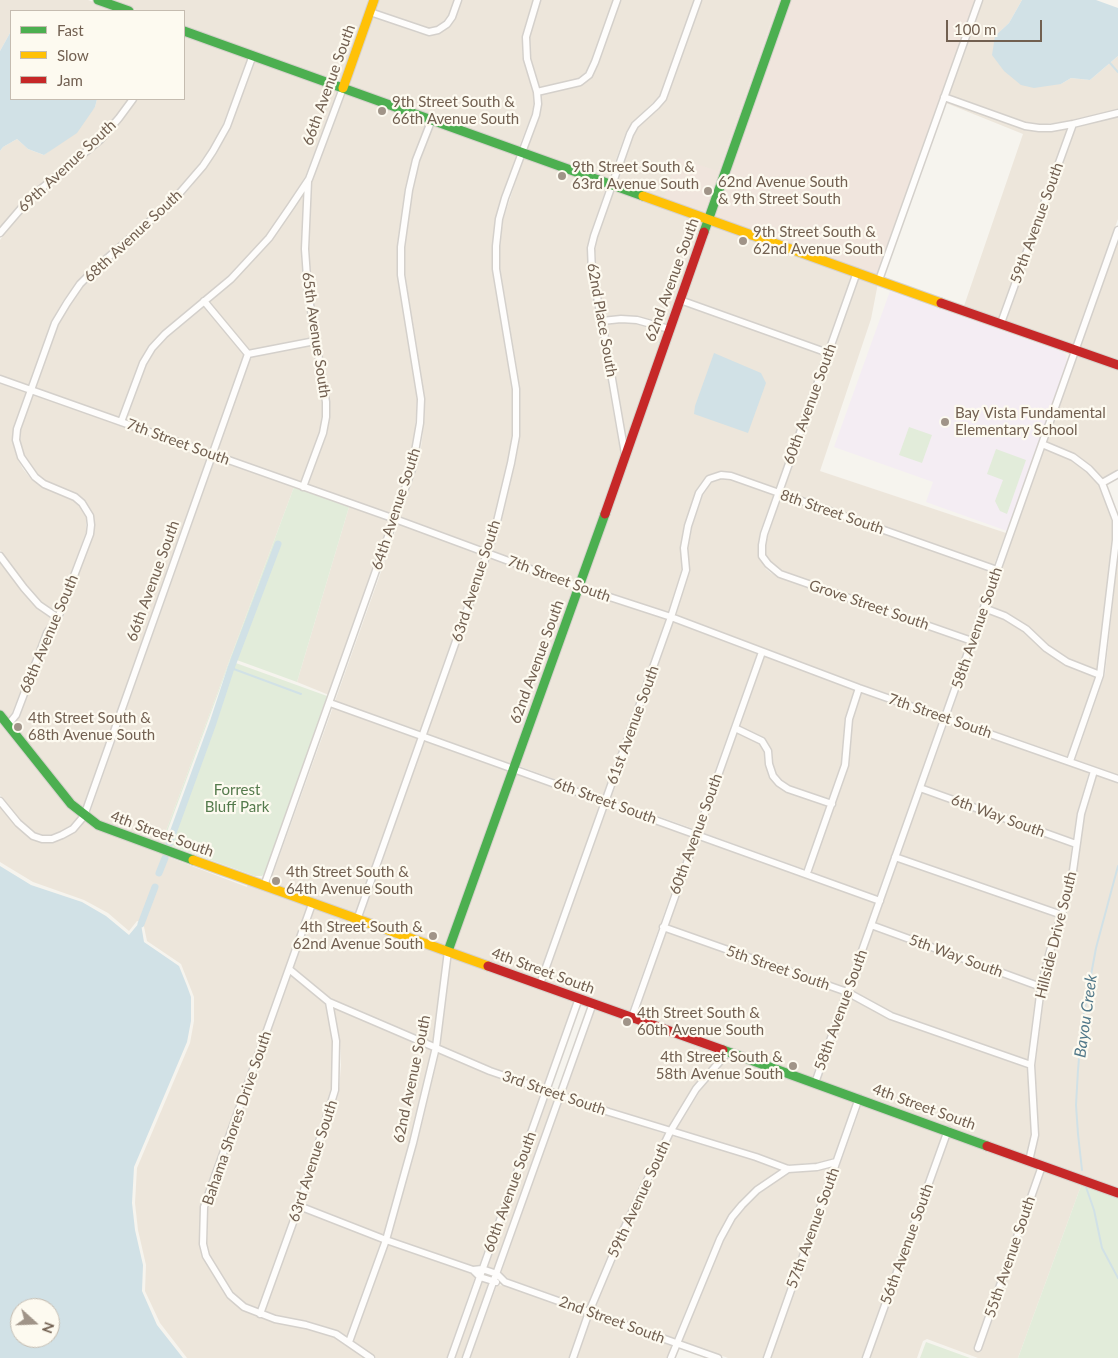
<!DOCTYPE html>
<html>
<head>
<meta charset="utf-8">
<style>
  body { margin:0 }
  #map { position:relative; width:1118px; height:1358px; overflow:hidden; background:#f6f4ee; font-family:Lato,sans-serif }
  canvas { display:block }
  .legend { position:absolute; left:10px; top:10px; width:175px; height:90px; box-sizing:border-box; background:#fdfaf0; border:1px solid #c5bcb0; margin:0; padding:6px 9px; list-style:none; font-size:15px; color:#726051 }
  .legend li { display:flex; align-items:center; gap:10px; height:25px }
  .legend b { width:25px; border:1px solid #c5bcb0 }
  .north { position:absolute; left:10px; top:1298px; width:50px; height:50px; box-sizing:border-box; background:#fdfaf0; border:1px solid #c5bcb0; border-radius:50%; rotate:110deg; font-size:14px; font-weight:700; line-height:20px; text-align:center; color:#726051 }
  .north::after { content:''; display:block; margin:auto; width:18px; height:22px; background:#a09488; clip-path:polygon(50% 0,100% 100%,50% 72%,0 100%) }
  .scale { position:absolute; left:946px; top:20px; width:96px; height:22px; box-sizing:border-box; border:2px solid #726051; border-top:0; padding-left:6px; font-size:15px; line-height:18px; white-space:nowrap; color:#726051; -webkit-text-stroke:4px #fdfaf0; paint-order:stroke }
</style>
</head>
<body>
<div id="map">
<canvas width="1118" height="1358"></canvas>
<ul class="legend">
<li><b style="height:6px;background:#4caf50"></b>Fast</li>
<li><b style="height:6px;background:#ffc107"></b>Slow</li>
<li><b style="height:6px;background:#c62828"></b>Jam</li>
</ul>
<div class="north">N</div>
<div class="scale">100 m</div>
</div>
<script>
const ctx = document.querySelector('canvas').getContext('2d');
ctx.lineJoin = 'round';
function fill(path, color) {
  ctx.fillStyle = color;
  ctx.fill(path, 'evenodd');
}
function toPath(rows) {
  const path = new Path2D();
  for (const r of rows) {
    path.moveTo(r[0], r[1]);
    for (let i = 2; i < r.length; i += 2) path.lineTo(r[i], r[i + 1]);
  }
  return path;
}
function trace(path, color, width, dash) {
  ctx.strokeStyle = color;
  ctx.lineWidth = width;
  ctx.lineCap = dash ? 'butt' : 'round';
  ctx.setLineDash(dash || []);
  ctx.stroke(path);
}
function write(font, color, halo, rows, align = 'center') {
  ctx.font = font + ' Lato,sans-serif';
  ctx.lineWidth = 4.5;
  ctx.setLineDash([]);
  ctx.textBaseline = 'middle';
  ctx.strokeStyle = halo;
  ctx.fillStyle = color;
  for (const [text, x, y, turn = 0] of rows) {
    ctx.save();
    ctx.translate(x, y);
    ctx.rotate((+turn || 0) * Math.PI / 180);
    ctx.textAlign = isNaN(turn) ? turn : align;
    if (halo) ctx.strokeText(text, 0, 0);
    ctx.fillText(text, 0, 0);
    ctx.restore();
  }
}
fill(toPath([
  [0,0,88,0,119,11,11,11,11,33,10,33,0,51],
  [108,0,370,0,341,83,184,27,184,11,139,11],
  [378,0,454,0,449,15,444,22,437,27,429,28,375,10],
  [462,0,533,0,522,36,523,59,534,92,534,103,532,114,519,147,348,86,373,16,418,33,430,35,439,33,449,27,455,19],
  [541,0,613,0,592,61,586,72,578,79,540,88,530,59,530,37],
  [621,0,694,0,660,96,633,122,626,132,609,179,526,150,539,116,541,94,582,85,592,76,598,64],
  [702,0,779,0,718,172,663,200,616,182,633,135,638,127,659,109,667,99],
  [983,0,1022,0,1009,23,995,36,1061,84,1071,78,1090,80,1118,56,1118,110,1071,121,1039,125,1025,123,949,95],
  [184,34,249,57,223,124,210,149,184,184,169,200,95,264,77,282,63,301,51,322,29,386,0,376,0,240,16,218,33,201,103,142,122,120,137,99,184,99],
  [256,60,339,90,305,177,288,204,266,236,228,276,163,332,149,345,140,361,119,418,36,388,58,325,70,304,83,286,100,269,175,205,190,188,217,153,230,127],
  [346,92,427,121,413,158,405,189,397,246,398,275,417,399,414,445,409,468,393,515,308,485,327,434,330,417,329,401,311,292,309,249,310,208,312,180],
  [97,99,128,99,116,116,97,137,27,196,0,227,0,151,3,147,17,139,28,149,44,155,54,147,95,107],
  [947,101,1024,130,1051,131,1068,128,999,318,964,306,1023,134,946,103],
  [1118,117,1118,219,1073,345,1006,321,1076,127],
  [434,124,517,153,496,218,493,245,493,269,513,389,512,435,508,462,491,533,485,548,400,517,416,470,421,447,424,424,425,399,405,275,404,247,412,191,420,161],
  [524,156,607,186,590,235,587,260,621,455,577,582,492,551,498,534,515,464,520,436,520,388,500,269,500,246,503,220],
  [614,188,704,222,667,325,637,316,621,316,605,318,596,272,595,249,597,237],
  [304,193,301,249,304,293,311,338,249,351,209,302,234,281,272,240],
  [711,225,852,274,826,349,684,298],
  [1118,241,1118,361,1080,348],
  [859,276,878,283,871,319,820,471,1006,533,994,565,783,491],
  [682,305,824,355,776,488,732,473,721,471,708,476,701,483,696,492,684,525,681,547,682,569,669,613,584,585],
  [204,307,244,355,210,451,126,420,146,364,155,350,168,337],
  [621,322,637,323,665,331,626,440,607,324],
  [312,345,322,402,322,416,320,432,301,483,217,453,251,357],
  [1077,354,1118,369,1118,470,1103,479,1091,466,1075,455,1046,442],
  [0,383,26,392,14,428,12,440,17,458,23,469,32,480,42,487,73,500,79,505,86,517,86,532,56,613,41,602,27,586,0,550],
  [33,394,208,457,83,810,74,802,12,725,19,716,50,635,63,618,93,535,95,525,94,516,85,501,78,495,56,487,37,475,24,456,20,440,21,430],
  [1044,448,1071,460,1086,471,1099,485,1112,521,1113,539,1097,670,1069,659,1049,646,1028,626,1007,614,989,606],
  [215,459,294,487,163,839,169,847,99,822,89,815],
  [722,478,730,479,774,494,760,532,758,545,759,557,766,569,771,573,779,577,968,643,943,714,861,685,676,615,689,571,688,549,692,527,703,495,708,487,712,482],
  [781,497,992,572,970,637,781,571,771,563,766,555,765,545],
  [349,507,391,521,329,695,297,682],
  [398,524,482,555,420,731,335,701],
  [1118,555,1118,776,1075,760,1105,674],
  [489,557,574,588,512,764,427,734],
  [0,562,36,607,53,619,44,632,12,713,7,719,0,710],
  [581,591,666,619,603,797,519,766],
  [986,612,1004,619,1024,631,1044,651,1065,665,1096,677,1068,757,950,716],
  [673,622,757,654,694,829,610,799],
  [764,656,855,690,845,718,842,764,830,800,789,786,781,781,776,775,773,764,772,751,765,740,739,726],
  [862,692,941,720,877,896,811,872,849,766,852,720],
  [333,707,418,738,355,915,269,885],
  [0,721,79,816,70,827,50,836,42,836,35,833,21,821,0,795],
  [948,722,1089,772,1077,813,1073,840,925,786],
  [737,733,760,743,765,752,765,764,769,777,777,786,787,792,827,806,804,869,701,832],
  [425,740,509,770,445,947,362,918],
  [516,772,601,803,538,979,452,949],
  [1096,775,1118,783,1118,1189,1033,1159,1039,1135,1035,1066,1045,988,1054,952,1075,886,1084,815],
  [922,792,1072,846,1068,884,1059,911,900,855],
  [608,805,692,835,629,1012,545,982],
  [0,806,15,825,30,838,41,842,53,842,64,838,75,832,85,821,96,827,168,854,168,857,247,887,248,884,308,906,201,1206,199,1244,203,1257,226,1296,242,1309,274,1322,305,1328,334,1337,366,1358,187,1358,160,1323,145,1291,146,1265,138,1230,135,1203,137,1168,190,1043,194,1021,194,997,181,964,147,941,143,922,137,921,129,931,108,913,84,900,33,882,0,862],
  [699,838,875,902,845,988,668,925],
  [898,861,1057,917,1038,982,875,924],
  [315,908,444,953,433,1042,333,1000,293,968],
  [873,930,1037,989,1028,1061,893,1013,852,991],
  [665,931,843,994,812,1078,636,1015],
  [451,956,574,1000,544,1086,491,1068,440,1046],
  [291,975,326,1004,332,1041,333,1065,331,1089,294,1208,258,1309,246,1304,232,1293,210,1255,207,1244,208,1208],
  [849,997,890,1019,1027,1068,1032,1134,1026,1156,819,1081],
  [595,1007,722,1054,693,1087,668,1128,564,1093],
  [334,1008,432,1049,410,1142,383,1236,304,1205,339,1091,341,1065,340,1041],
  [439,1052,488,1074,542,1092,479,1266,472,1266,390,1238,417,1144],
  [729,1056,855,1100,833,1159,816,1163,787,1165,757,1154,676,1130,700,1091],
  [549,1095,555,1097,494,1270,487,1267],
  [562,1099,665,1134,620,1229,587,1307,509,1279,501,1273],
  [862,1103,943,1132,863,1358,771,1358],
  [950,1135,1038,1168,974,1349,981,1352,1045,1170,1082,1183,1018,1358,978,1358,927,1339,923,1341,917,1358,870,1358],
  [672,1136,755,1160,781,1170,754,1188,739,1202,729,1215,716,1238,674,1339,594,1310,626,1232],
  [831,1167,763,1358,728,1358,681,1341,723,1241,735,1219,745,1207,760,1193,790,1172,818,1170],
  [301,1211,381,1242,347,1337,336,1331,307,1322,276,1316,264,1312],
  [388,1245,470,1273,475,1277,447,1358,376,1358,353,1341],
  [482,1281,489,1284,462,1358,454,1358],
  [497,1285,506,1286,584,1314,569,1358,470,1358],
  [591,1316,672,1345,667,1358,577,1358]
]), '#ede6db');
fill(toPath([
  [779,0,782,0,706,216,663,200,678,158,718,171],
  [790,0,975,0,877,276,713,218]
]), '#f0e5dd');
fill(toPath([
  [890,291,1063,352,1066,355,1067,363,1007,531,926,502,933,482,834,447]
]), '#f4edf3');
fill(toPath([
  [909,427,932,435,922,463,899,455],
  [996,449,1026,460,1007,514,1000,511,995,501,1003,480,987,474],
  [294,487,349,507,297,682,234,659,230,661,164,840,163,839],
  [233,662,327,696,265,873,262,876,255,876,172,846,167,841],
  [1082,1183,1118,1197,1118,1358,1018,1358],
  [926,1342,970,1358,920,1358]
]), '#e2ecda');
fill(toPath([
  [1022,0,1096,0,1118,8,1118,56,1090,80,1071,78,1061,84,1034,88,1021,85,1004,71,992,55,995,36,1009,23],
  [10,33,11,33,11,99,97,99,95,107,77,133,44,155,28,149,17,139,3,147,0,151,0,51],
  [714,353,761,373,766,383,748,433,694,414,695,406],
  [0,866,31,885,82,902,106,916,129,935,139,923,141,924,144,942,179,966,187,986,191,997,191,1021,187,1042,134,1167,132,1203,135,1230,143,1265,142,1291,157,1325,183,1358,0,1358],
  [20,1308,50,1308,50,1338,20,1338]
]), '#d1e1e6');
trace(toPath([
  [1110,63,1118,72],
  [231,668,301,694],
  [1082,1170,1078,1134,1076,1105,1078,1070,1082,1024,1096,948,1118,866],
  [1086,1187,1094,1210,1102,1248,1118,1278]
]), '#d1e1e6', 2);
trace(toPath([
  [169,844,213,723,231,668,278,544],
  [159,873,165,858],
  [141,924,155,887]
]), '#d1e1e6', 7);
const street = toPath([
  [370,12,429,32,438,30,447,24,452,17,458,0],
  [537,92,580,82,589,75,595,62,617,0],
  [944,97,1025,126,1039,128,1051,128,1073,124,1118,113],
  [0,233,30,198,100,140,119,118,133,99],
  [857,272,764,534,762,545,762,556,768,564,780,574,972,641],
  [879,280,979,0],
  [680,300,828,353],
  [204,301,248,354,315,341],
  [602,321,621,319,637,320,669,329],
  [1001,323,1073,124],
  [0,379,395,519,579,587,671,617,859,688,1118,779],
  [121,422,143,363,152,348,165,334,231,279,269,238,291,206,309,179,343,88],
  [1042,444,1073,457,1089,469,1102,483,1116,520,1116,540,1100,675,1070,761],
  [625,454,602,321,592,273,591,248,594,236,630,134,635,125,656,106,663,98,698,0],
  [1102,483,1118,474],
  [303,487,323,433,326,417,326,402,308,292,305,249,308,181],
  [0,556,24,588,39,605,58,618],
  [984,608,1005,616,1026,629,1046,648,1067,662,1100,675],
  [330,703,880,901],
  [8,725,16,715,47,633,58,618,90,534,91,525,90,516,82,503,75,497,44,484,35,477,21,457,16,440,17,429,55,323,67,303,80,284,97,267,172,202,203,166,213,151,227,126,253,55],
  [735,728,762,741,768,751,769,764,773,776,779,783,788,789,832,804],
  [920,788,1076,844],
  [0,801,18,823,33,836,42,839,52,839,62,835,73,829,84,816,248,354],
  [895,857,1062,915],
  [807,873,845,765,849,719,859,688],
  [264,886,412,469,420,423,421,399,401,275,401,247,409,190,416,160,432,119],
  [312,904,204,1207,203,1244,206,1256,230,1295,244,1307,275,1319,306,1325,336,1334,371,1358],
  [357,920,494,534,511,463,516,436,516,389,496,269,496,246,499,219,505,198,536,115,538,104,537,92,527,59,526,37,537,0],
  [871,925,1041,987],
  [663,927,847,992,891,1016,1031,1065],
  [289,969,329,1002,490,1071,609,1112,756,1157,788,1169,817,1167,836,1162],
  [540,984,671,617,686,570,684,548,688,526,699,493,709,479,721,475,731,476,997,570],
  [632,1017,762,652],
  [815,1083,1118,230],
  [1029,1161,1035,1135,1031,1065,1041,987,1050,951,1071,885,1081,814,1094,771],
  [299,1206,386,1240,473,1270,480,1277,496,1282],
  [473,1270,482,1269,497,1274,505,1282,718,1358],
  [260,1314,299,1206,335,1090,336,1041,329,1002],
  [349,1342,386,1240,413,1143,436,1047,448,951],
  [978,1348,1042,1166],
  [451,1358,579,998],
  [466,1358,593,1003],
  [573,1358,589,1312,623,1231,670,1132,696,1089,728,1052],
  [671,1358,720,1239,732,1217,742,1205,757,1190,788,1169],
  [767,1358,859,1098],
  [866,1358,948,1130]
]);
const fast = toPath([
  [98,0,129,11],
  [184,31,643,196],
  [704,232,786,0],
  [0,715,71,804,98,825,193,860],
  [448,951,605,514],
  [723,1050,987,1146]
]);
const slow = toPath([
  [343,88,374,0],
  [643,196,941,303],
  [193,860,488,966]
]);
const jam = toPath([
  [941,303,1118,365],
  [605,514,704,232],
  [488,966,723,1050],
  [987,1146,1118,1193]
]);
trace(street, '#d4d0cb', 9);
trace(fast, '#d5d1cb', 11);
trace(slow, '#d5d1cb', 11);
trace(jam, '#d5d1cb', 11);
trace(street, '#fefdfc', 6);
trace(fast, '#4caf50', 9);
trace(slow, '#ffc107', 9);
trace(jam, '#c62828', 9);
for (const [x, y, r, color] of [
  [382,111,5,"#a09488"],
  [562,176,5,"#a09488"],
  [708,191,5,"#a09488"],
  [743,241,5,"#a09488"],
  [945,422,5,"#a09488"],
  [18,727,5,"#a09488"],
  [276,881,5,"#a09488"],
  [433,936,5,"#a09488"],
  [627,1022,5,"#a09488"],
  [793,1066,5,"#a09488"]
]) {
  const dot = new Path2D();
  dot.arc(x, y, r, 0, 2 * Math.PI);
  ctx.fillStyle = color;
  ctx.fill(dot);
  trace(dot, '#fdfaf0', 2);
}
write('15px', '#726051', '#fdfaf0', [
  ["66th Avenue South",329,85,-70],
  ["69th Avenue South",67,166,-43],
  ["59th Avenue South",1037,223,-70],
  ["68th Avenue South",133,236,-43],
  ["62nd Avenue South",672,280,-70],
  ["62nd Place South",602,320,80],
  ["65th Avenue South",316,335,82],
  ["60th Avenue South",810,404,-70],
  ["7th Street South",178,442,20],
  ["64th Avenue South",396,509,-72],
  ["8th Street South",832,512,19],
  ["7th Street South",559,579,20],
  ["66th Avenue South",153,581,-70],
  ["63rd Avenue South",476,581,-72],
  ["Grove Street South",869,605,19],
  ["58th Avenue South",977,628,-71],
  ["68th Avenue South",49,634,-67],
  ["62nd Avenue South",537,662,-70],
  ["7th Street South",940,716,19],
  ["61st Avenue South",633,725,-70],
  ["6th Street South",605,801,20],
  ["6th Way South",998,816,20],
  ["4th Street South",162,834,20],
  ["60th Avenue South",696,834,-70],
  ["Hillside Drive South",1056,935,-76],
  ["5th Way South",956,956,20],
  ["5th Street South",778,968,19],
  ["4th Street South",543,971,20],
  ["58th Avenue South",841,1010,-70],
  ["62nd Avenue South",412,1079,-78],
  ["3rd Street South",554,1093,19],
  ["4th Street South",924,1107,20],
  ["Bahama Shores Drive South",237,1118,-71],
  ["63rd Avenue South",313,1161,-72],
  ["60th Avenue South",510,1192,-70],
  ["59th Avenue South",639,1199,-65],
  ["57th Avenue South",813,1228,-70],
  ["56th Avenue South",907,1244,-70],
  ["55th Avenue South",1010,1257,-71],
  ["2nd Street South",612,1320,20]
]);
write('15px', '#726051', '#fdfaf0', [
  ["9th Street South &",392,102],
  ["66th Avenue South",392,119],
  ["9th Street South &",572,167],
  ["63rd Avenue South",572,184],
  ["62nd Avenue South",718,182],
  ["& 9th Street South",718,199],
  ["9th Street South &",753,232],
  ["62nd Avenue South",753,249],
  ["Bay Vista Fundamental",955,413],
  ["Elementary School",955,430],
  ["4th Street South &",28,718],
  ["68th Avenue South",28,735],
  ["4th Street South &",286,872],
  ["64th Avenue South",286,889],
  ["4th Street South &",423,927,"right"],
  ["62nd Avenue South",423,944,"right"],
  ["4th Street South &",637,1013],
  ["60th Avenue South",637,1030],
  ["4th Street South &",783,1057,"right"],
  ["58th Avenue South",783,1074,"right"]
], 'left');
write('15px', '#557b4d', '#fdfaf0', [
  ["Forrest",237,790],
  ["Bluff Park",237,807]
]);
write('italic 16px', '#517889', '#fdfaf0', [
  ["Bayou Creek",1086,1016,-82]
]);
</script>
</body>
</html>
